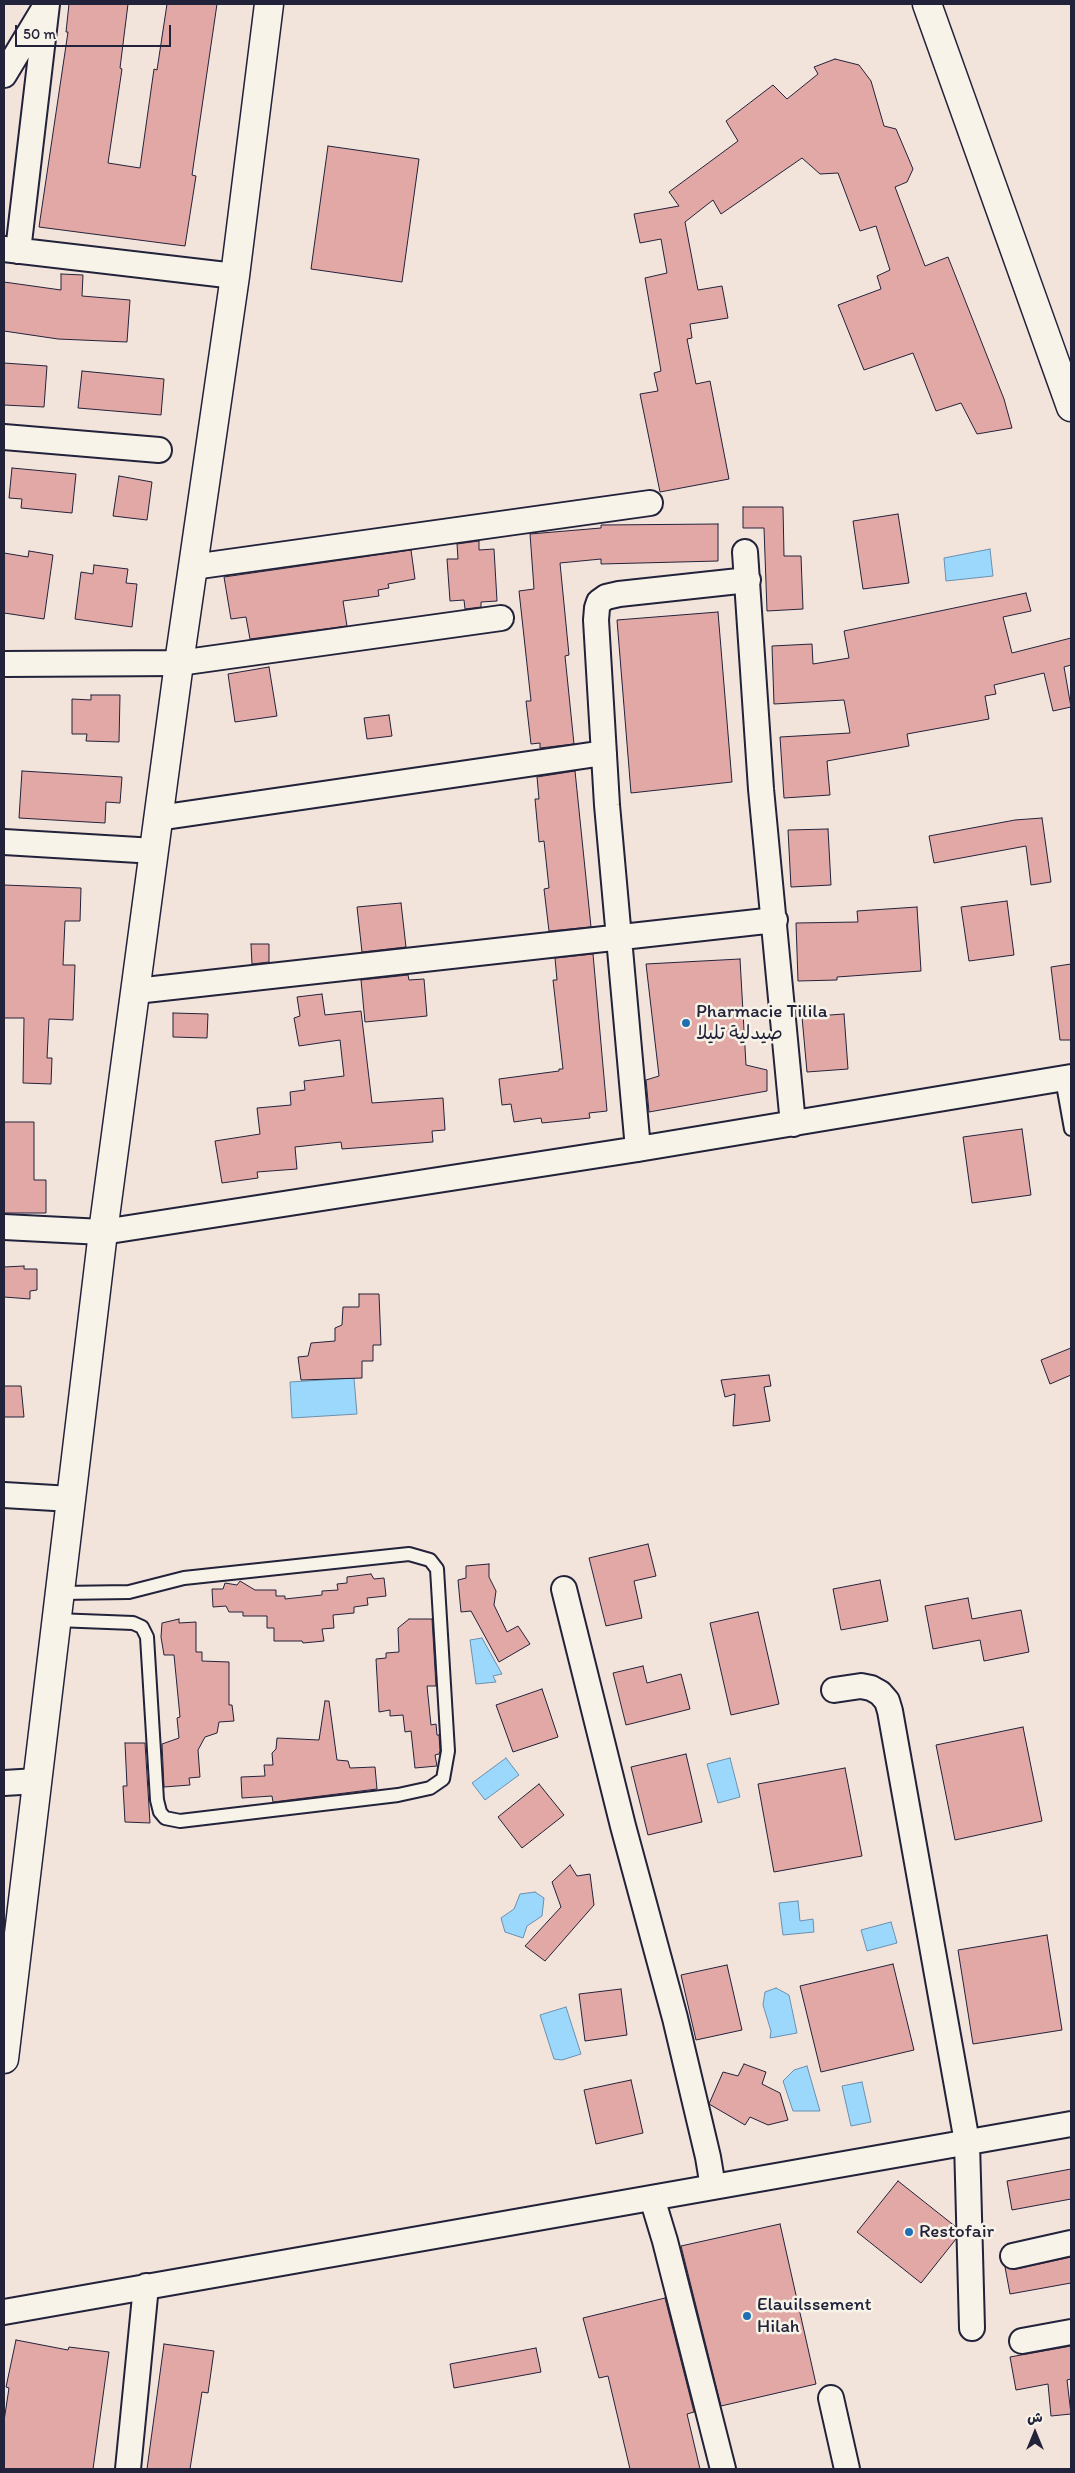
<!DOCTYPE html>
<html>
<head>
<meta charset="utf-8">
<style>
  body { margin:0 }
  #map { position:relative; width:1075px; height:2473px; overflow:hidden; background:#f3e4db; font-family:Itim,"Playpen Sans Arabic",sans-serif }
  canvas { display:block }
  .frame { position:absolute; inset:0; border:5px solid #22223b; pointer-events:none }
  .north { position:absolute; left:1010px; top:2408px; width:50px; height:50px; -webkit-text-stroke:4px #f7f3e8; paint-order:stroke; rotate:0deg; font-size:14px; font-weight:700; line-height:20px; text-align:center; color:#22223b }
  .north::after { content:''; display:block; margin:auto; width:18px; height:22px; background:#22223b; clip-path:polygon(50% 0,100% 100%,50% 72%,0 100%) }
  .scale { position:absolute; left:15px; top:25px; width:156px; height:22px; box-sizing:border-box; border:2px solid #22223b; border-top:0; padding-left:6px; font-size:15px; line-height:18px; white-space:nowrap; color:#22223b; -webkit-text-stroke:4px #f7f3e8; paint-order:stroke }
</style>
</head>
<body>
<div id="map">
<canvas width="1075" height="2473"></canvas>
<div class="frame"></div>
<div class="north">ش</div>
<div class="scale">50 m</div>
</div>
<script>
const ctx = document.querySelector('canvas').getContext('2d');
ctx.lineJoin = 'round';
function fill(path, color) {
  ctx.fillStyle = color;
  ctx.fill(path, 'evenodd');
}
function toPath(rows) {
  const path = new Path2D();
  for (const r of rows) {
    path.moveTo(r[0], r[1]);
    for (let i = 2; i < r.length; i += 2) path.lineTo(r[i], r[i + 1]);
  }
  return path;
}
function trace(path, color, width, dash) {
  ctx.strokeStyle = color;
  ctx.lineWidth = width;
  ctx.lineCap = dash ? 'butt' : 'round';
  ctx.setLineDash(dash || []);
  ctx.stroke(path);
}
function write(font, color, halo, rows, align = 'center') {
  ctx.font = font + ' Itim,"Playpen Sans Arabic",sans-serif';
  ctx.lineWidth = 5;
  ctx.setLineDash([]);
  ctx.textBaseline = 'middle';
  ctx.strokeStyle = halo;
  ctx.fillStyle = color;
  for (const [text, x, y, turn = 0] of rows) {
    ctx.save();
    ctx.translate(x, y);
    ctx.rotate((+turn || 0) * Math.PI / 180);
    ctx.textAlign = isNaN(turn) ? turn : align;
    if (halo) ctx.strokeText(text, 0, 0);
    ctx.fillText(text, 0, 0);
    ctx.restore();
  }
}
const water = toPath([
  [990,549,993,576,946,581,944,558,990,549],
  [354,1378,357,1414,292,1418,290,1382,354,1378],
  [482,1638,502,1674,493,1676,496,1682,476,1684,470,1640,482,1638],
  [506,1758,519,1775,485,1800,472,1783,506,1758],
  [730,1758,740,1797,718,1803,707,1764,730,1758],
  [535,1892,544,1898,542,1916,527,1926,523,1938,505,1932,501,1918,514,1909,520,1894,535,1892],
  [798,1901,800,1921,813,1919,814,1932,783,1935,779,1903,798,1901],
  [891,1922,897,1943,867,1951,861,1930,891,1922],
  [776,1988,789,1995,797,2033,770,2038,771,2031,763,2005,765,1992,776,1988],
  [566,2007,581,2054,562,2060,554,2059,540,2015,566,2007],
  [807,2066,820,2111,793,2111,783,2081,794,2070,807,2066],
  [862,2082,871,2122,851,2126,842,2086,862,2082]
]);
fill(water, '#9bd8fc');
trace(water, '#6b8faf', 1);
const building = toPath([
  [69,4,128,4,120,68,122,69,108,163,140,168,154,69,157,70,167,4,217,4,192,175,196,176,185,246,39,227,68,32,66,32,69,4],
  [835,59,859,65,871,81,884,126,896,129,913,169,907,182,895,187,925,266,948,257,1004,399,1012,428,977,434,961,403,936,411,913,353,864,370,838,305,881,289,877,276,890,270,876,226,860,231,838,173,820,174,802,158,721,214,713,200,685,222,698,290,722,286,728,318,690,324,692,338,687,339,696,384,710,381,729,479,660,492,640,394,658,391,654,373,661,371,645,278,667,273,661,239,640,243,634,214,679,206,669,192,738,141,726,121,773,85,787,99,818,74,814,67,835,59],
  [328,146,419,159,402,282,311,269,328,146],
  [61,274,83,275,82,296,130,300,127,342,58,339,4,331,4,282,61,290,61,274],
  [4,363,47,366,44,407,4,405,4,363],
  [82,371,164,379,161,415,78,408,82,371],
  [12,468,76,474,72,513,21,508,22,499,9,498,12,468],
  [119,476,152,482,147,520,113,516,119,476],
  [743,507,783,507,784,556,801,556,803,609,767,611,764,528,743,528,743,507],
  [898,514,909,583,863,589,853,521,898,514],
  [718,524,718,561,601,564,601,559,560,563,569,655,565,656,574,744,540,748,540,743,531,744,526,701,531,701,519,591,534,589,530,534,601,528,601,525,718,524],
  [479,541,479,550,494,549,497,601,481,602,481,607,465,609,464,600,450,601,447,559,458,559,457,544,479,541],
  [411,550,415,579,388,584,389,588,378,590,379,596,343,601,347,626,250,639,246,617,231,619,224,577,411,550],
  [29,551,53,555,44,619,4,613,4,553,28,557,29,551],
  [94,565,128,569,126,583,137,584,132,627,75,619,81,572,93,574,94,565],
  [1026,593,1031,611,1003,617,1012,653,1071,638,1071,665,1064,667,1071,707,1053,711,1044,673,994,685,996,694,985,696,989,719,907,734,909,746,827,761,830,795,784,798,780,737,850,733,844,700,774,704,772,646,812,644,813,664,849,658,844,631,1026,593],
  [718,612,732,782,631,793,617,620,718,612],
  [269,667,277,716,235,722,228,674,269,667],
  [91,695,120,695,119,742,86,741,87,734,72,734,72,699,91,700,91,695],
  [389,715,392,736,367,739,364,718,389,715],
  [22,771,122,777,120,803,106,802,105,823,19,818,22,771],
  [575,771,591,927,549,931,544,889,549,888,544,841,539,842,535,799,539,799,537,777,575,771],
  [1042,818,1051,882,1031,885,1026,846,934,863,929,836,1015,820,1042,818],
  [828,829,831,885,791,887,788,830,828,829],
  [4,885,81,888,80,921,65,921,63,965,75,965,73,1020,49,1019,47,1058,52,1058,51,1084,23,1083,24,1018,4,1018,4,885],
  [1007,901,1014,955,969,961,961,907,1007,901],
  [401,903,406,947,362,952,357,907,401,903],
  [917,907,921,971,837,977,837,980,798,981,796,923,858,922,857,911,917,907],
  [251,944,269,944,269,962,252,964,251,944],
  [593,954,607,1111,589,1113,590,1118,542,1123,541,1118,514,1122,511,1104,502,1105,499,1079,559,1071,559,1069,563,1069,553,980,557,980,555,958,593,954],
  [740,959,746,1065,767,1070,767,1091,649,1112,646,1080,659,1076,646,964,740,959],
  [1071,964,1071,1040,1060,1040,1051,967,1071,964],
  [408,975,409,980,424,979,427,1016,365,1022,361,980,408,975],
  [322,994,325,1015,361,1011,372,1103,443,1098,445,1130,432,1131,433,1142,342,1149,341,1142,295,1147,297,1169,257,1172,258,1178,222,1183,215,1141,260,1134,257,1108,291,1105,290,1092,305,1090,304,1081,344,1076,340,1040,299,1046,294,1018,300,1016,297,997,322,994],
  [173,1013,208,1014,207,1038,173,1037,173,1013],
  [844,1014,848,1069,807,1072,802,1017,844,1014],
  [4,1122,34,1122,34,1180,46,1180,46,1213,4,1213,4,1122],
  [1022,1129,1031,1195,972,1203,963,1137,1022,1129],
  [24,1266,24,1269,37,1269,37,1290,30,1291,30,1299,4,1297,4,1267,24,1266],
  [359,1294,379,1294,381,1345,373,1345,373,1361,362,1361,362,1378,301,1380,298,1357,308,1356,311,1343,335,1341,335,1328,342,1325,343,1307,359,1307,359,1294],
  [1071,1348,1071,1375,1050,1384,1041,1360,1071,1348],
  [769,1375,771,1386,764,1387,770,1421,733,1426,735,1394,725,1397,721,1380,769,1375],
  [4,1386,21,1386,24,1417,4,1417,4,1386],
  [648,1544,656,1576,634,1581,642,1618,606,1626,589,1558,648,1544],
  [489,1564,489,1577,496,1591,494,1605,507,1632,518,1626,530,1644,499,1662,471,1611,461,1612,458,1580,466,1578,466,1566,489,1564],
  [371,1574,374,1579,384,1578,386,1596,367,1598,368,1605,354,1607,354,1613,333,1615,334,1628,322,1629,324,1641,303,1643,302,1641,274,1641,274,1628,267,1628,267,1616,243,1616,243,1612,229,1612,226,1606,213,1607,212,1589,223,1589,225,1583,237,1585,240,1581,255,1590,276,1590,276,1596,285,1596,285,1599,322,1595,322,1591,338,1590,337,1584,347,1583,347,1577,371,1574],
  [880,1580,888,1621,841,1630,833,1589,880,1580],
  [968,1598,972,1619,1021,1610,1029,1652,984,1661,980,1640,933,1649,925,1606,968,1598],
  [758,1612,779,1704,731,1715,710,1623,758,1612],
  [179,1619,179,1623,196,1622,196,1652,202,1652,202,1661,229,1662,229,1705,232,1705,234,1721,219,1722,217,1733,205,1737,198,1750,200,1777,189,1778,190,1785,164,1787,162,1744,179,1738,177,1718,180,1717,174,1655,164,1655,161,1637,162,1623,179,1619],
  [409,1619,432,1619,436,1686,427,1686,431,1725,436,1724,437,1735,439,1735,440,1751,439,1754,435,1755,437,1766,415,1768,411,1731,405,1732,403,1715,390,1716,390,1710,379,1712,376,1659,386,1658,386,1653,399,1652,398,1628,409,1619],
  [643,1666,647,1683,681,1674,690,1709,626,1725,613,1673,643,1666],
  [542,1689,558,1737,513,1752,496,1705,542,1689],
  [325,1701,329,1701,337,1760,348,1761,350,1768,375,1767,377,1789,273,1802,272,1796,242,1798,241,1777,265,1776,264,1765,273,1765,272,1753,276,1749,277,1738,319,1740,325,1701],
  [1023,1727,1042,1821,955,1840,936,1745,1023,1727],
  [125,1743,145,1743,150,1823,125,1822,123,1786,127,1786,125,1743],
  [686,1754,702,1822,648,1835,631,1767,686,1754],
  [845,1768,862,1856,774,1872,758,1784,845,1768],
  [539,1784,564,1815,522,1848,498,1817,539,1784],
  [570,1865,577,1876,590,1874,594,1905,545,1961,525,1946,561,1907,552,1882,570,1865],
  [1047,1935,1062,2030,973,2044,958,1950,1047,1935],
  [893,1964,914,2050,821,2072,800,1986,893,1964],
  [727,1965,742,2030,696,2040,681,1975,727,1965],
  [621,1989,627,2035,585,2041,579,1994,621,1989],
  [744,2064,766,2072,762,2084,780,2093,788,2120,768,2125,750,2117,745,2125,709,2104,723,2072,738,2076,744,2064],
  [631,2080,643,2133,596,2144,584,2090,631,2080],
  [1071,2169,1071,2199,1012,2210,1007,2181,1071,2169],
  [898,2181,956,2227,956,2239,921,2283,857,2232,898,2181],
  [780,2224,816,2384,721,2406,681,2246,780,2224],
  [1071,2257,1071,2283,1010,2294,1005,2267,1016,2269,1071,2257],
  [665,2298,694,2412,687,2414,700,2469,630,2469,608,2376,599,2378,583,2318,665,2298],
  [16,2340,68,2350,69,2347,109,2352,93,2469,4,2469,4,2421,9,2388,6,2387,16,2340],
  [164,2344,214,2351,208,2393,202,2392,190,2469,147,2469,164,2344],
  [1071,2346,1071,2379,1067,2380,1071,2414,1051,2416,1048,2384,1016,2390,1010,2357,1071,2346],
  [536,2348,541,2372,454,2388,450,2364,536,2348]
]);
fill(building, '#e2a8a5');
trace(building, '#22223b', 1);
const lane = toPath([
  [1062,1079,1071,1129],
  [56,1620,133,1623,142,1627,147,1637,157,1800,160,1812,165,1818,180,1821,398,1795,430,1788,443,1779,448,1751,437,1569,430,1560,409,1554,184,1578,129,1592,60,1593]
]);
const street = toPath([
  [4,75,42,12],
  [4,249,235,276],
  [18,251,47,4],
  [4,437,159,450],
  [745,552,761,789,793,1124],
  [193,567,650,503],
  [4,664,179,663,501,618],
  [158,818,604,753],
  [4,842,155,851],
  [136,991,775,920],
  [638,1149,607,805,596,620,597,608,599,602,606,597,619,594,748,580],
  [4,1227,103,1232,638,1149,1071,1077],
  [4,1495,71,1499],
  [564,1589,623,1826,675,2018,708,2157,713,2187],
  [834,1690,861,1686,871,1688,880,1693,887,1701,890,1711,967,2142,972,2328],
  [4,1783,37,1781],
  [652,2198,665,2241,723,2469],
  [1013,2256,1071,2243],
  [4,2312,1071,2124],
  [1022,2341,1071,2332],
  [831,2398,847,2469],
  [128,2469,146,2286]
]);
const secondary = toPath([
  [927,4,1071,407],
  [4,2059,103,1232,179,663,235,276,269,4]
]);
trace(lane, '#22223b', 16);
trace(street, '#22223b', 28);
trace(secondary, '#22223b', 31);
trace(lane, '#f7f3e8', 12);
trace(street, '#f7f3e8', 24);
trace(secondary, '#f7f3e8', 28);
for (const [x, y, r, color] of [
  [686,1023,5,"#1f6fb2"],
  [909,2232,5,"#1f6fb2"],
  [747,2316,5,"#1f6fb2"]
]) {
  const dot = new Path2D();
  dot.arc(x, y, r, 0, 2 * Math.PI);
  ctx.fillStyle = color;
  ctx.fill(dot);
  trace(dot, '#f7f3e8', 2);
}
write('19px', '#22223b', '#f7f3e8', [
  ["Pharmacie Tilila",696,1012],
  ["صيدلية تليلا",696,1034],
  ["Restofair",919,2232],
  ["Elauilssement",757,2305],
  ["Hilah",757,2327]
], 'left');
</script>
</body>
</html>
